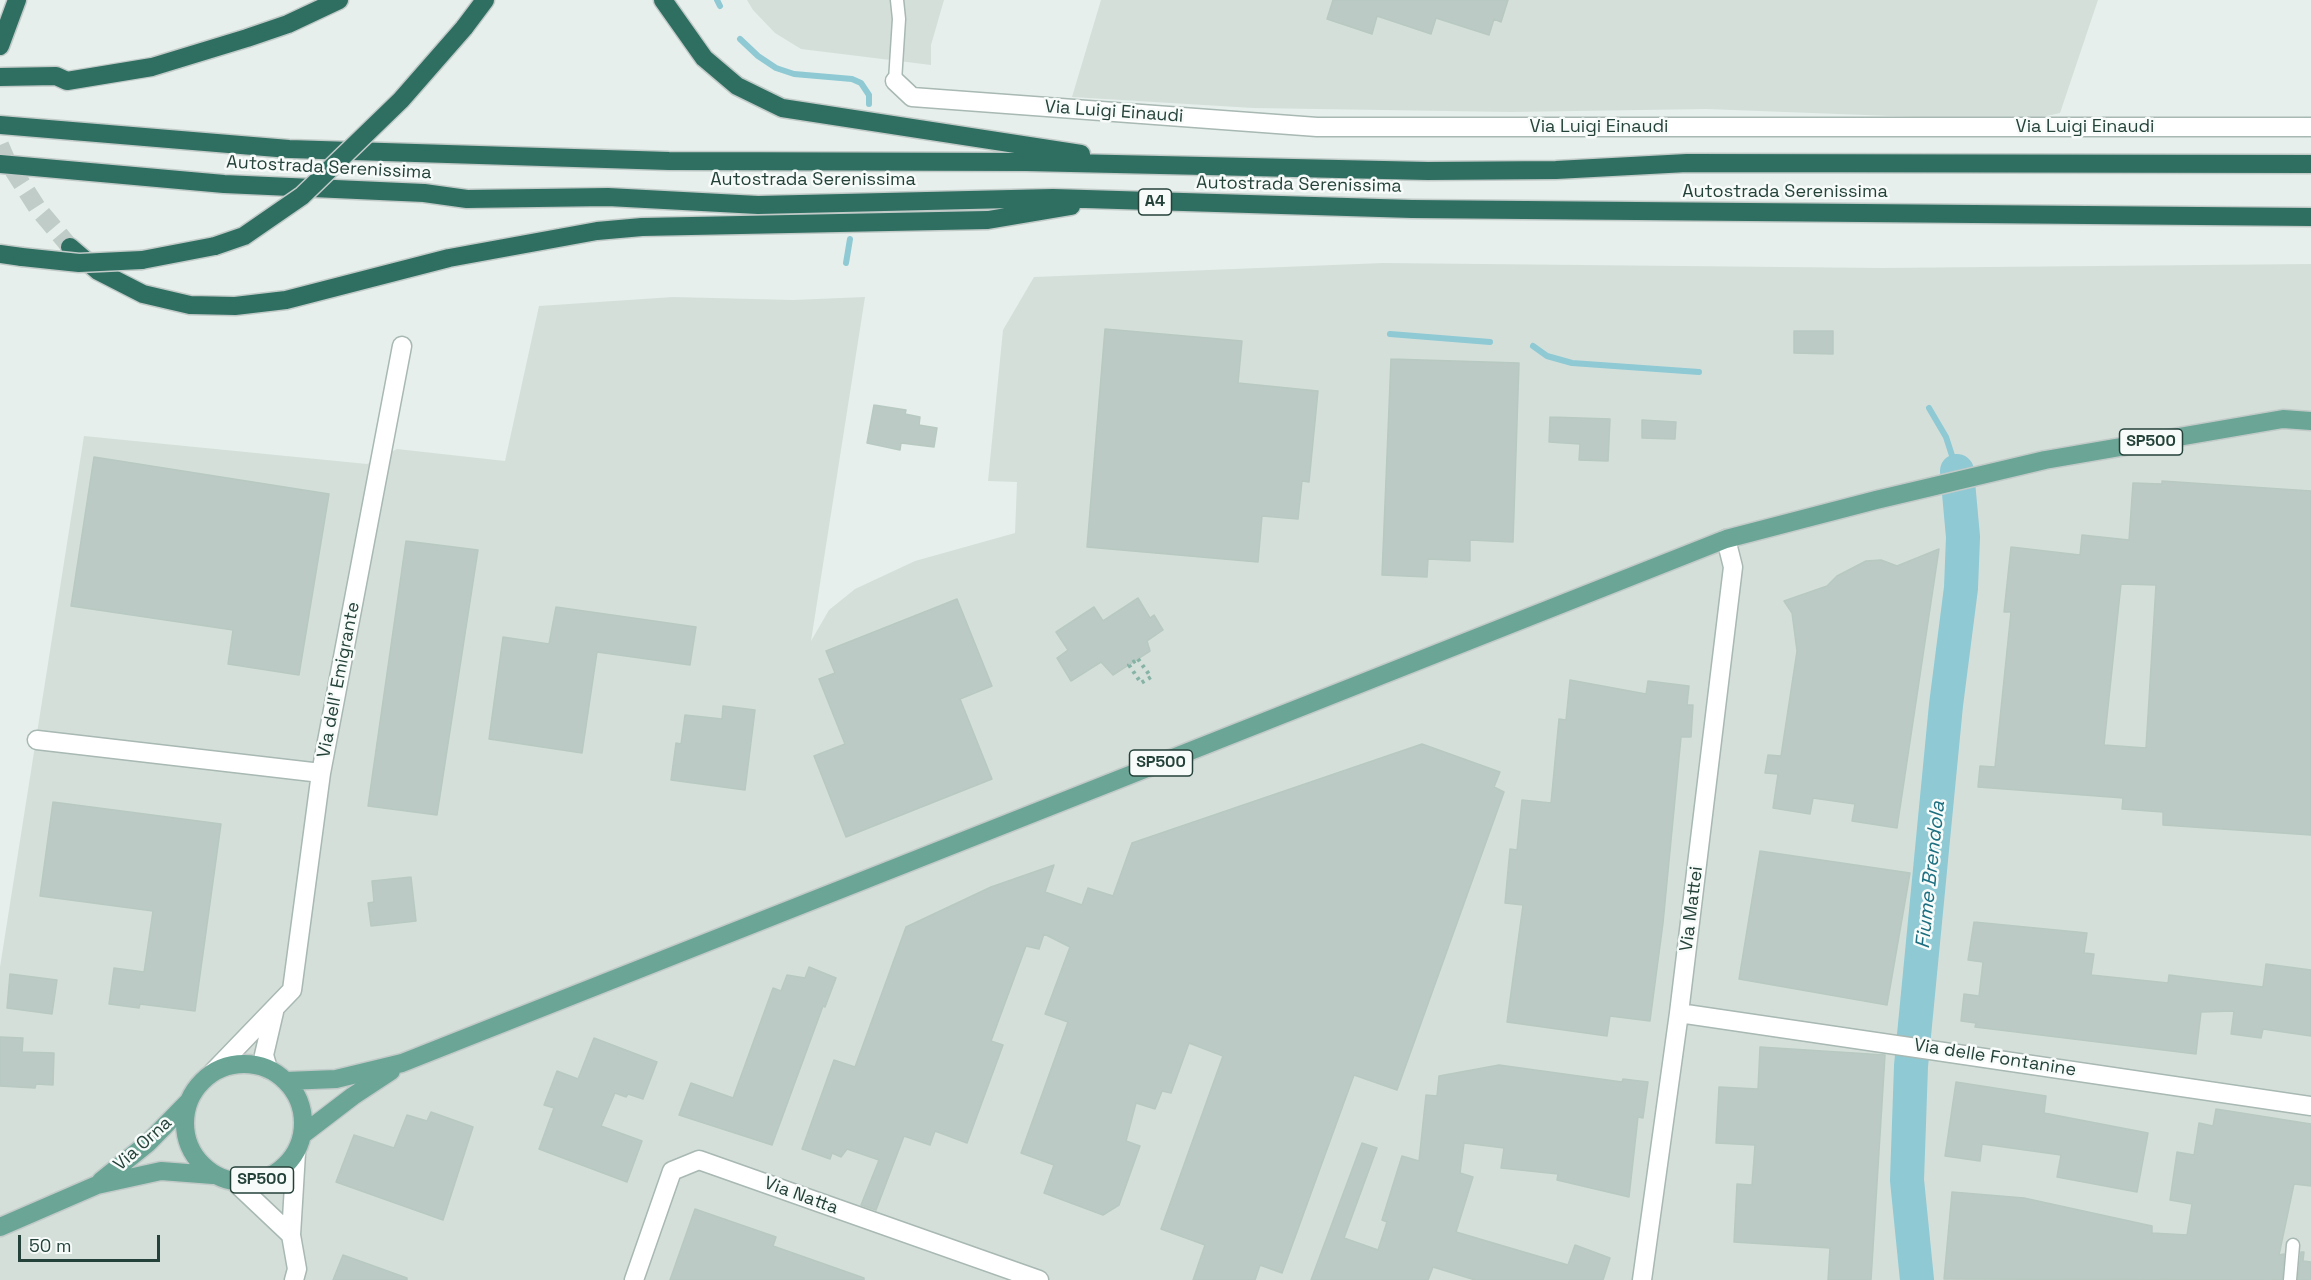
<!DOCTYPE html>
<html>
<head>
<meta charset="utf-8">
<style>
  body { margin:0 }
  #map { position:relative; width:2311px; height:1280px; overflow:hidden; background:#e6efeb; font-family:"Space Grotesk",sans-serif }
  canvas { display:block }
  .scale { position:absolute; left:18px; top:1235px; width:142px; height:27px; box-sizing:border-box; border:3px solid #24423a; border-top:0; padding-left:8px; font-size:18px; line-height:21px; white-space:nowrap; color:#24423a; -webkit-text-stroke:4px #f7fbf9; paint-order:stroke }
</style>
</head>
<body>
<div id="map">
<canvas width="2311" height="1280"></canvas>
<div class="scale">50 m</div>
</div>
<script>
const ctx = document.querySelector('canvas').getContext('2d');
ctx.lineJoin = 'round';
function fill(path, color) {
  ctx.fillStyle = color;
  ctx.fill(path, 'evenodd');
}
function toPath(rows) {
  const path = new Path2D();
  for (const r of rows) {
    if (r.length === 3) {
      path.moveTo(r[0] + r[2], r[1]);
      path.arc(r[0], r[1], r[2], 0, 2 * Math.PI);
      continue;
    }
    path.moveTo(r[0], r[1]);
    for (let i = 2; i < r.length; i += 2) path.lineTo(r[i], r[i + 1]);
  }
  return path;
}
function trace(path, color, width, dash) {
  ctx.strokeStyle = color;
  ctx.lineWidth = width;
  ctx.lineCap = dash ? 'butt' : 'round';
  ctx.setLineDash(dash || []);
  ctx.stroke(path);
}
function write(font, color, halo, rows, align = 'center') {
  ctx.font = font + ' "Space Grotesk",sans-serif';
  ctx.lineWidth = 5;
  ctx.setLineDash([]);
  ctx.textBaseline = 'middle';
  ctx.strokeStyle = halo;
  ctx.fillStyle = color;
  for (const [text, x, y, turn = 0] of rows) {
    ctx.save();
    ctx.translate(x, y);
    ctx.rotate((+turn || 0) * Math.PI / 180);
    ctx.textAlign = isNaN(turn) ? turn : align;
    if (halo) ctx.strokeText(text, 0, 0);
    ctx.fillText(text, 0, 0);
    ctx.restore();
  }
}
fill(toPath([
  [747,0,944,0,931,45,931,65,801,49,775,33,753,10],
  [1101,0,2098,0,2060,113,2024,121,1706,109,1511,112,1253,108,1072,97],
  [1383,263,1882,268,2311,264,2311,1280,0,1280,0,967,84,436,367,464,397,449,505,461,539,306,673,297,793,300,865,297,811,641,829,610,855,589,915,561,1015,533,1017,482,988,481,1003,330,1034,277]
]), '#d4dfda');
trace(toPath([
  [717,0,720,6],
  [740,39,758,56,776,68,794,74,852,79,861,83,869,95,869,104],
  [846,263,850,239],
  [1390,334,1490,342],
  [1533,346,1547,356,1572,363,1699,372],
  [1929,408,1946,437,1957,471]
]), '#8ec9d4', 6);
trace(toPath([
  [1917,1280,1907,1180,1911,1066,1946,705,1961,588,1963,537,1957,471]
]), '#8ec9d4', 34);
const building = toPath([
  [1333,0,1508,0,1501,22,1494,19,1489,35,1436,18,1431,34,1377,16,1372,34,1327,19,1333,0],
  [1105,329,1242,341,1238,383,1318,391,1309,482,1302,481,1298,519,1262,516,1258,562,1087,547,1105,329],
  [1794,331,1833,331,1833,354,1794,353,1794,331],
  [1391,359,1519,363,1513,542,1470,540,1470,561,1428,559,1427,577,1382,575,1391,359],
  [874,405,906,410,905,414,920,417,919,425,937,428,934,447,901,443,900,450,867,443,874,405],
  [1550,417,1610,419,1608,461,1579,460,1580,444,1549,442,1550,417],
  [1642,420,1676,422,1675,439,1642,438,1642,420],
  [94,457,329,494,299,675,228,664,233,630,71,606,94,457],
  [2162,481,2311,491,2311,835,2163,825,2163,812,2122,809,2123,798,1978,787,1980,766,1995,767,2011,612,2004,612,2011,547,2080,555,2082,535,2129,540,2133,483,2162,484,2162,481],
  [2121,584,2156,585,2146,748,2104,745,2121,584],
  [406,541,478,550,437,815,368,806,406,541],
  [1939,549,1897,828,1852,821,1855,804,1813,798,1810,814,1773,808,1778,774,1765,773,1768,755,1781,756,1797,651,1792,613,1784,601,1827,586,1837,576,1866,561,1881,560,1897,566,1939,549],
  [1138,598,1150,618,1154,615,1163,630,1147,641,1150,651,1113,675,1101,662,1071,681,1057,658,1068,650,1056,632,1094,607,1103,621,1138,598],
  [957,599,992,686,960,699,992,779,846,837,814,756,845,744,819,679,835,673,826,651,957,599],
  [556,607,696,627,690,665,597,652,582,753,489,739,503,637,549,644,556,607],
  [1570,680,1646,694,1648,681,1689,686,1687,705,1693,705,1691,737,1681,737,1663,923,1650,1021,1610,1016,1607,1036,1507,1022,1523,905,1505,903,1510,849,1517,850,1522,800,1551,803,1559,719,1566,720,1570,680],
  [723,706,755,710,745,790,671,780,676,743,681,744,685,715,722,719,723,706],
  [1422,744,1500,772,1494,787,1504,792,1397,1090,1354,1075,1282,1273,1260,1265,1255,1280,1193,1280,1205,1245,1161,1229,1223,1056,1189,1043,1171,1093,1162,1091,1155,1109,1136,1103,1126,1141,1140,1146,1119,1205,1103,1215,1044,1193,1054,1165,1021,1153,1068,1022,1045,1014,1070,947,1044,934,1039,949,1026,946,991,1041,1003,1045,967,1143,935,1131,930,1145,904,1136,876,1210,861,1205,879,1160,847,1149,841,1157,832,1153,830,1159,802,1149,834,1060,855,1067,906,927,991,887,1054,865,1045,892,1082,905,1088,888,1113,896,1132,843,1422,744],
  [53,802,221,824,195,1011,140,1004,139,1008,109,1004,114,968,144,972,153,911,40,896,53,802],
  [1760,851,1910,873,1887,1005,1739,979,1760,851],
  [411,877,416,921,371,926,368,903,374,902,372,881,411,877],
  [1974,922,2087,933,2084,953,2094,954,2091,975,2168,983,2169,975,2263,987,2266,964,2311,970,2311,1036,2263,1029,2261,1038,2231,1034,2234,1011,2201,1012,2196,1054,1975,1027,1976,1023,1961,1021,1964,994,1979,996,1983,962,1968,960,1974,922],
  [809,967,836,978,825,1007,823,1006,772,1145,679,1115,691,1083,733,1098,773,988,781,991,787,975,805,978,809,967],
  [10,974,57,980,52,1014,7,1008,10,974],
  [0,1037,23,1038,22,1052,54,1053,53,1085,36,1084,35,1088,0,1086,0,1037],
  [594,1038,657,1062,643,1099,628,1094,626,1097,615,1093,601,1126,642,1141,627,1182,539,1149,554,1108,544,1105,557,1071,578,1079,594,1038],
  [1760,1047,1885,1055,1871,1280,1828,1280,1830,1248,1734,1242,1737,1184,1752,1185,1755,1145,1716,1143,1719,1087,1758,1089,1760,1047],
  [1499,1065,1622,1082,1623,1079,1648,1082,1643,1118,1638,1117,1629,1197,1557,1180,1558,1174,1501,1168,1504,1148,1464,1143,1460,1173,1473,1177,1456,1232,1568,1265,1575,1245,1610,1258,1603,1280,1475,1280,1433,1267,1428,1280,1311,1280,1362,1143,1377,1148,1344,1238,1378,1250,1387,1222,1382,1220,1402,1156,1419,1161,1426,1095,1437,1096,1439,1076,1499,1065],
  [1956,1082,2046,1096,2044,1113,2148,1133,2137,1192,2057,1177,2061,1155,1982,1144,1980,1161,1945,1156,1956,1082],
  [2216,1109,2311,1124,2311,1186,2294,1184,2279,1255,2284,1254,2282,1280,1944,1279,1952,1192,2024,1198,2152,1226,2152,1233,2187,1235,2192,1204,2170,1200,2177,1152,2194,1155,2199,1123,2213,1126,2216,1109],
  [431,1112,473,1127,443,1220,336,1182,354,1135,394,1148,407,1115,427,1121,431,1112],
  [695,1209,776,1237,773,1246,864,1278,864,1280,670,1280,695,1209],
  [2301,1252,2304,1252,2303,1261,2311,1262,2311,1280,2298,1280,2301,1252],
  [343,1255,407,1278,407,1280,333,1280,343,1255]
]);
fill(building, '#bbcac4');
trace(building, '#b8c9c2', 1.5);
trace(toPath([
  [0,145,6,159,38,209,70,247]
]), '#bfccc8', 18, [18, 9]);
const lane = toPath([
  [895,81,899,19,897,0],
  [2290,1280,2293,1245]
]);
const street = toPath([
  [895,81,912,97,1317,127,2311,127],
  [37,740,321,773],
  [1679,1013,2311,1106],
  [268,1069,264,1055,274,1012],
  [213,1072,292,990,321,773,402,346],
  [236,1183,291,1235],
  [294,1280,297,1269,291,1235,296,1153],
  [634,1280,672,1171,699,1160,1039,1280],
  [1642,1280,1679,1013,1733,567,1726,539]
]);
const primary = toPath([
  [244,1123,59],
  [286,1081,336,1079,402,1063,1726,539,1876,500,2045,460,2283,419,2311,421],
  [302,1135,353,1096,391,1071],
  [101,1181,148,1143,188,1102],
  [0,1227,97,1185,161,1171,213,1175]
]);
const highway = toPath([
  [663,0,704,58,737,86,782,108,1081,154],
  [464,28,485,0],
  [0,46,17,0],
  [0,77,56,76,67,81,152,67,247,38,288,24,339,0],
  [0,125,289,149,669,161,1026,162,1428,171,1556,170,1687,163,2311,164],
  [0,164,224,184,424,193,467,199,608,197,758,205,1053,198,1412,209,2311,217],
  [70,247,98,271,143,294,190,305,235,306,286,300,449,258,597,231,642,227,988,220,1071,206],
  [0,254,22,257],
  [142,260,215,246]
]);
trace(lane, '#a8b8b2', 15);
trace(street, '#a8b8b2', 21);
trace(primary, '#c2cac8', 21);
trace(highway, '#c2cac8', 21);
trace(toPath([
  [1138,659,1151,677,1141,683,1129,665,1138,659]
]), '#86b3a5', 4, [3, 4.5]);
trace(lane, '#fff', 12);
trace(street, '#fff', 18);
trace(primary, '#6aa596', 18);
trace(highway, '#2f6f62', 18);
const highwayBridge = toPath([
  [215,246,244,236,302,196,401,100,464,28],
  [22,257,79,263,142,260]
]);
trace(highwayBridge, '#c2cac8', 21, []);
trace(highwayBridge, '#2f6f62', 18);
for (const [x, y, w] of [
  [1155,202,33],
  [2151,442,63],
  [1161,763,63],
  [262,1180,63]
]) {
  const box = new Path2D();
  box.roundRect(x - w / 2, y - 13, w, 26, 4.5);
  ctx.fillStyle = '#f7fbf9';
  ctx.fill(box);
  trace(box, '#24423a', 1.5);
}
write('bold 16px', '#24423a', null, [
  ["A4",1155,202],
  ["SP500",2151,442],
  ["SP500",1161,763],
  ["SP500",262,1180]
]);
write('18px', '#24423a', '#f7fbf9', [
  ["Via Luigi Einaudi",1114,112,4],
  ["Via Luigi Einaudi",1599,127],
  ["Via Luigi Einaudi",2085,127],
  ["Autostrada Serenissima",329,168,3],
  ["Autostrada Serenissima",813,180],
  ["Autostrada Serenissima",1299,185,1],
  ["Autostrada Serenissima",1785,192],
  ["Via dell' Emigrante",339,680,-79],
  ["Via Mattei",1692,909,-83],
  ["Via delle Fontanine",1995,1058,9],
  ["Via Orna",143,1144,-42],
  ["Via Natta",801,1196,20]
]);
write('italic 20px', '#1c6f80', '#f7fbf9', [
  ["Fiume Brendola",1931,875,-84]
]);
</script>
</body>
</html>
